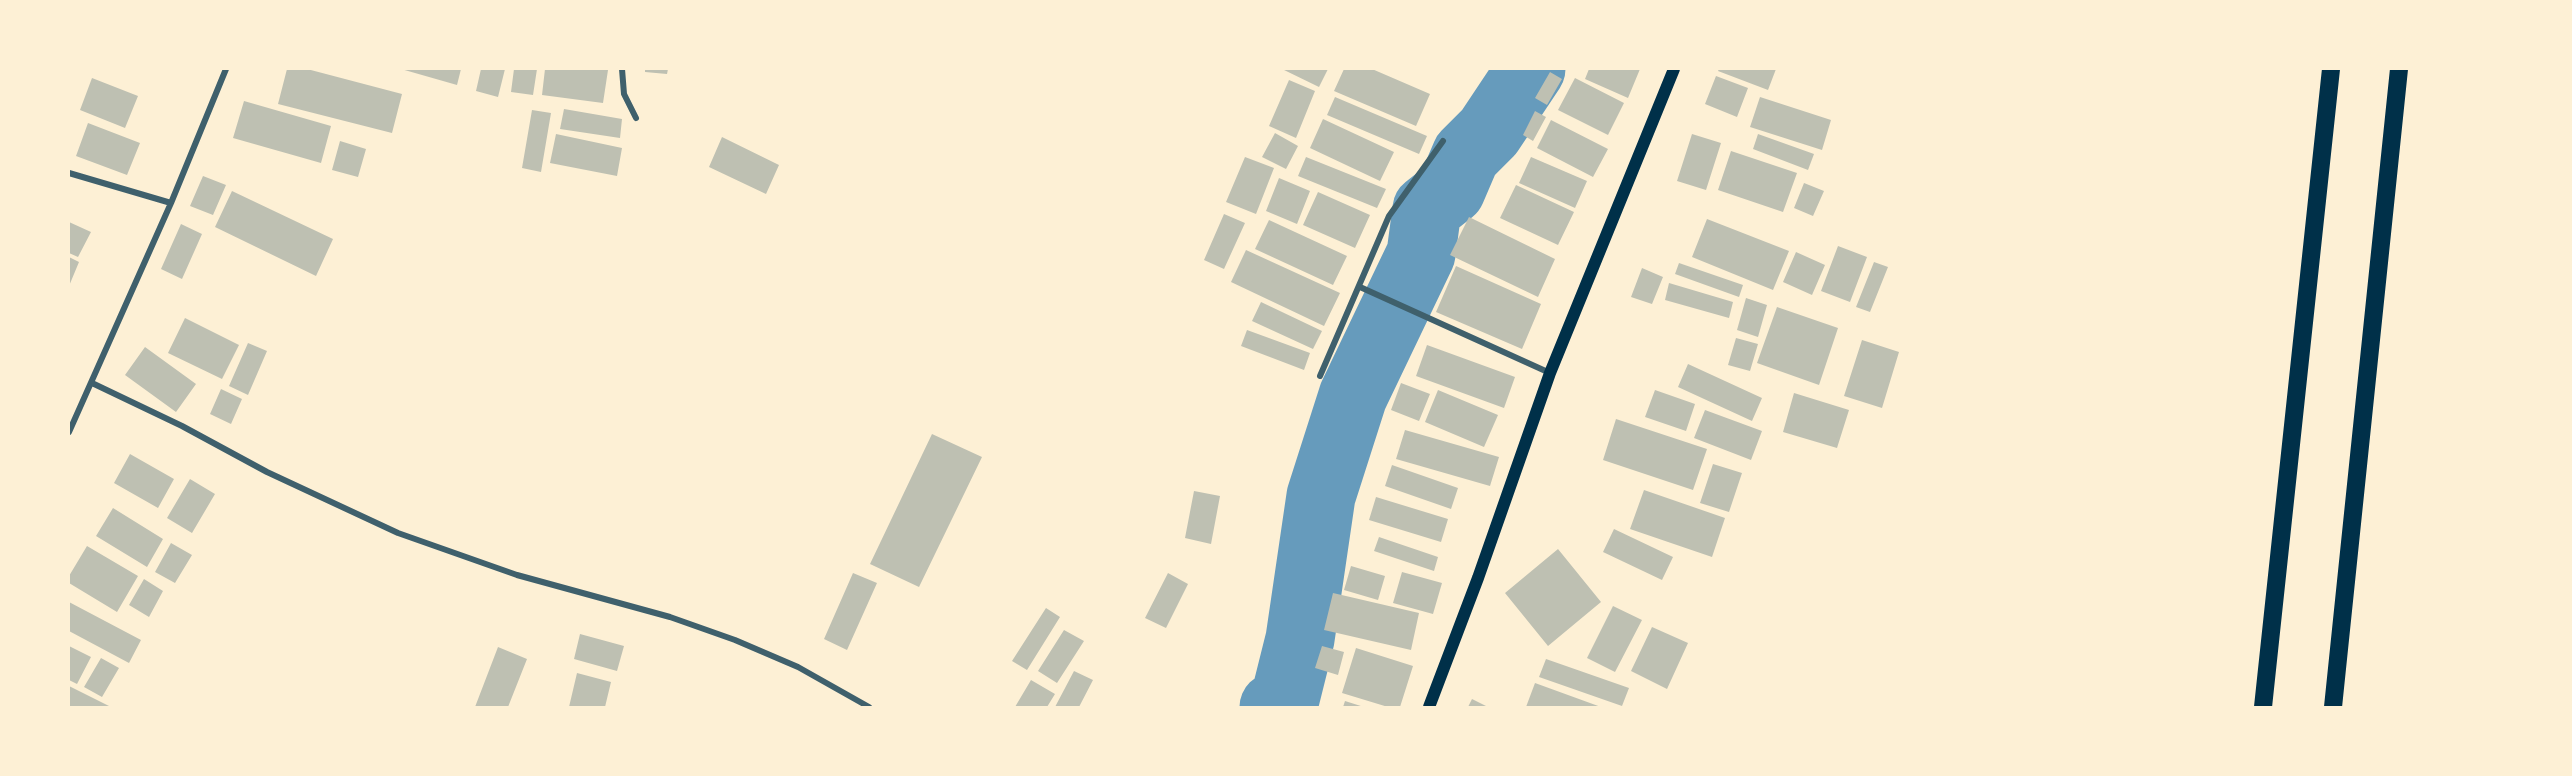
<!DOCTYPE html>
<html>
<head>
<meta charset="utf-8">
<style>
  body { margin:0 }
  #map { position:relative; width:2572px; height:776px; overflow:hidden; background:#fdf0d5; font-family:"Titillium Web",sans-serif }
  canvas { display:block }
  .frame { position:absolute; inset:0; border:70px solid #fdf0d5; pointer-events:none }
</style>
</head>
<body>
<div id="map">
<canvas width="2572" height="776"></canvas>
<div class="frame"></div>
</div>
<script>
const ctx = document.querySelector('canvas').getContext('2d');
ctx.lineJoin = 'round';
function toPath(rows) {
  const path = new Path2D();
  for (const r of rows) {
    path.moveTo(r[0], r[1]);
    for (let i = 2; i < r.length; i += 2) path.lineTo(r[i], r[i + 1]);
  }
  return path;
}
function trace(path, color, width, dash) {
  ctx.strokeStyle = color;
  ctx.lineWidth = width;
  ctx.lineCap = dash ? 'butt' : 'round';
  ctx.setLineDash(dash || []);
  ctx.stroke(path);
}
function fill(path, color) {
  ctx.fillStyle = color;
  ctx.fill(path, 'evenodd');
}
trace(toPath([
  [1274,707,1284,703,1300,639,1321,496,1353,396,1421,254,1427,209,1451,190,1466,155,1489,132,1531,69]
]), '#669bbc', 69);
fill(toPath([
  [287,69,307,69,402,94,392,133,278,104],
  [401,69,461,69,457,85],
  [481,69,505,69,498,97,476,91],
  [514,69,537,69,533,95,511,92],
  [545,69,608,70,603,103,542,95],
  [645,69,668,69,667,74,645,72],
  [1282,69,1328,69,1319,87],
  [1344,69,1372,69,1430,94,1416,126,1334,91],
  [1589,69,1640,69,1628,98,1585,79],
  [1719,69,1776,69,1768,90,1718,71],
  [1550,72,1562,79,1547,105,1535,98],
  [1716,76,1748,88,1737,117,1705,104],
  [92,78,138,96,125,128,80,110],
  [1575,78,1624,103,1608,135,1558,110],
  [1289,80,1315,91,1296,138,1269,126],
  [1335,97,1427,136,1419,154,1327,115],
  [1760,97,1831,120,1822,150,1750,127],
  [244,101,331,126,321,163,233,138],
  [564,109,622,119,620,138,560,129],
  [532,110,551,113,541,172,522,168],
  [1535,111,1546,117,1533,141,1523,135],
  [1323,119,1394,152,1380,181,1310,148],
  [1551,120,1608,149,1593,177,1537,148],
  [88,123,140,143,127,175,76,156],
  [1275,133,1298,146,1286,169,1262,157],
  [556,134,622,148,617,176,550,163],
  [1692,134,1721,143,1706,190,1677,181],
  [1758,134,1814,154,1808,170,1753,149],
  [722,137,779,165,766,194,709,167],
  [340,141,366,149,358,177,332,170],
  [1731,151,1797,173,1783,212,1718,190],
  [1245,157,1274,168,1256,214,1226,202],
  [1306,157,1386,189,1377,208,1298,176],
  [1531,157,1587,181,1575,208,1519,183],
  [203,176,226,185,213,215,190,206],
  [1279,178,1310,191,1297,224,1266,211],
  [1804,183,1824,191,1813,216,1794,208],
  [1516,185,1574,212,1558,245,1500,218],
  [232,191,333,239,316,276,215,227],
  [1318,192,1370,215,1355,248,1303,225],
  [1224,214,1245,223,1224,269,1204,260],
  [1469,217,1555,259,1538,297,1450,255],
  [1707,219,1789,251,1773,290,1692,257],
  [1269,220,1347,256,1333,285,1255,249],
  [69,222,91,232,78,257,69,253],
  [181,224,202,234,182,279,161,269],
  [1838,246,1867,257,1850,302,1821,291],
  [1246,250,1340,293,1324,326,1231,282],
  [1796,252,1825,265,1812,295,1783,282],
  [69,257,79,262,69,286],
  [1874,262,1888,267,1870,312,1856,307],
  [1679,263,1743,285,1739,297,1675,274],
  [1456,266,1541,304,1522,349,1436,312],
  [1642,268,1663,277,1652,304,1631,297],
  [1669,283,1733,302,1729,318,1665,300],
  [1746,298,1767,305,1758,337,1737,330],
  [1261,302,1322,331,1313,349,1252,321],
  [1777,307,1838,328,1819,385,1757,363],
  [185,318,239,345,222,379,168,353],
  [1247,330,1310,353,1304,370,1241,346],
  [1736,338,1758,344,1750,371,1728,365],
  [1862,340,1899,352,1882,408,1844,396],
  [248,343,267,351,248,395,229,386],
  [1427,345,1515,377,1504,408,1416,376],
  [145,347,196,384,176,412,125,375],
  [1688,364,1762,398,1752,421,1678,387],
  [1401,383,1430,394,1419,421,1391,410],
  [221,389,242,399,231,424,210,414],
  [1438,390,1498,415,1484,447,1425,422],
  [1655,390,1695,404,1686,431,1645,417],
  [1794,393,1849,410,1837,448,1783,432],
  [1705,410,1762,431,1751,460,1694,438],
  [1616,419,1707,449,1693,490,1603,460],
  [1405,430,1499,457,1490,486,1396,459],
  [932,434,982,457,919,587,870,564],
  [130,454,174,479,158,508,114,483],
  [1713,464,1742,473,1729,512,1700,503],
  [1392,465,1458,488,1451,509,1385,486],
  [190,479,215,494,192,533,167,518],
  [1644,490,1725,518,1712,557,1630,529],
  [1194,491,1220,496,1211,544,1185,538],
  [1376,497,1448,519,1441,542,1369,520],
  [113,508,163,539,147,567,96,536],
  [1614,529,1673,557,1662,580,1603,552],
  [1379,537,1438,557,1434,571,1374,551],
  [171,543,192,555,175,583,155,572],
  [87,546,138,576,117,612,69,583,69,576],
  [1558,549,1601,602,1548,646,1505,593],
  [1351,566,1385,576,1378,600,1344,590],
  [1402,572,1442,583,1433,614,1393,603],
  [853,573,877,583,847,650,824,639],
  [1168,573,1188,584,1166,628,1145,618],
  [144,579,163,591,149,617,129,605],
  [1333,593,1419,613,1411,650,1324,630],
  [69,602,141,640,129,663,69,631],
  [1613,606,1642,620,1615,672,1587,658],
  [1046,608,1060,617,1027,670,1012,661],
  [1652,627,1688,643,1667,689,1631,671],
  [1064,630,1084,641,1057,683,1038,671],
  [580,634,624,646,617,671,574,659],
  [69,646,91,657,77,684,69,680],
  [1322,646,1344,652,1338,675,1315,668],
  [498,647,527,659,508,707,475,707],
  [1356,648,1413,666,1400,707,1388,707,1342,693],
  [101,658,119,668,102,697,84,687],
  [1546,659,1629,688,1622,706,1539,677],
  [1074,671,1093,680,1079,707,1055,707],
  [577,673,611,682,605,707,569,707],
  [1031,680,1055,694,1047,707,1015,707],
  [1535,683,1601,707,1526,707],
  [69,686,111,707,69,707],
  [1472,699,1488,707,1468,707],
  [1345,701,1364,707,1343,707]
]), '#bec0b2');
trace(toPath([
  [622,69,624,94,636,118],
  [69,173,171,203],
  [1360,287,1550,373],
  [1320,376,1389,216,1443,141],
  [92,383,182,426,267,472,398,533,517,575,670,617,735,640,798,667,869,707],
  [69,432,171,203,226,69]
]), '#3f606c', 6);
trace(toPath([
  [1429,707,1478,578,1550,373,1674,69]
]), '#003049', 12);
trace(toPath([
  [2263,707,2331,69],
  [2333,707,2399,69]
]), '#003049', 18);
</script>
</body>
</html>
